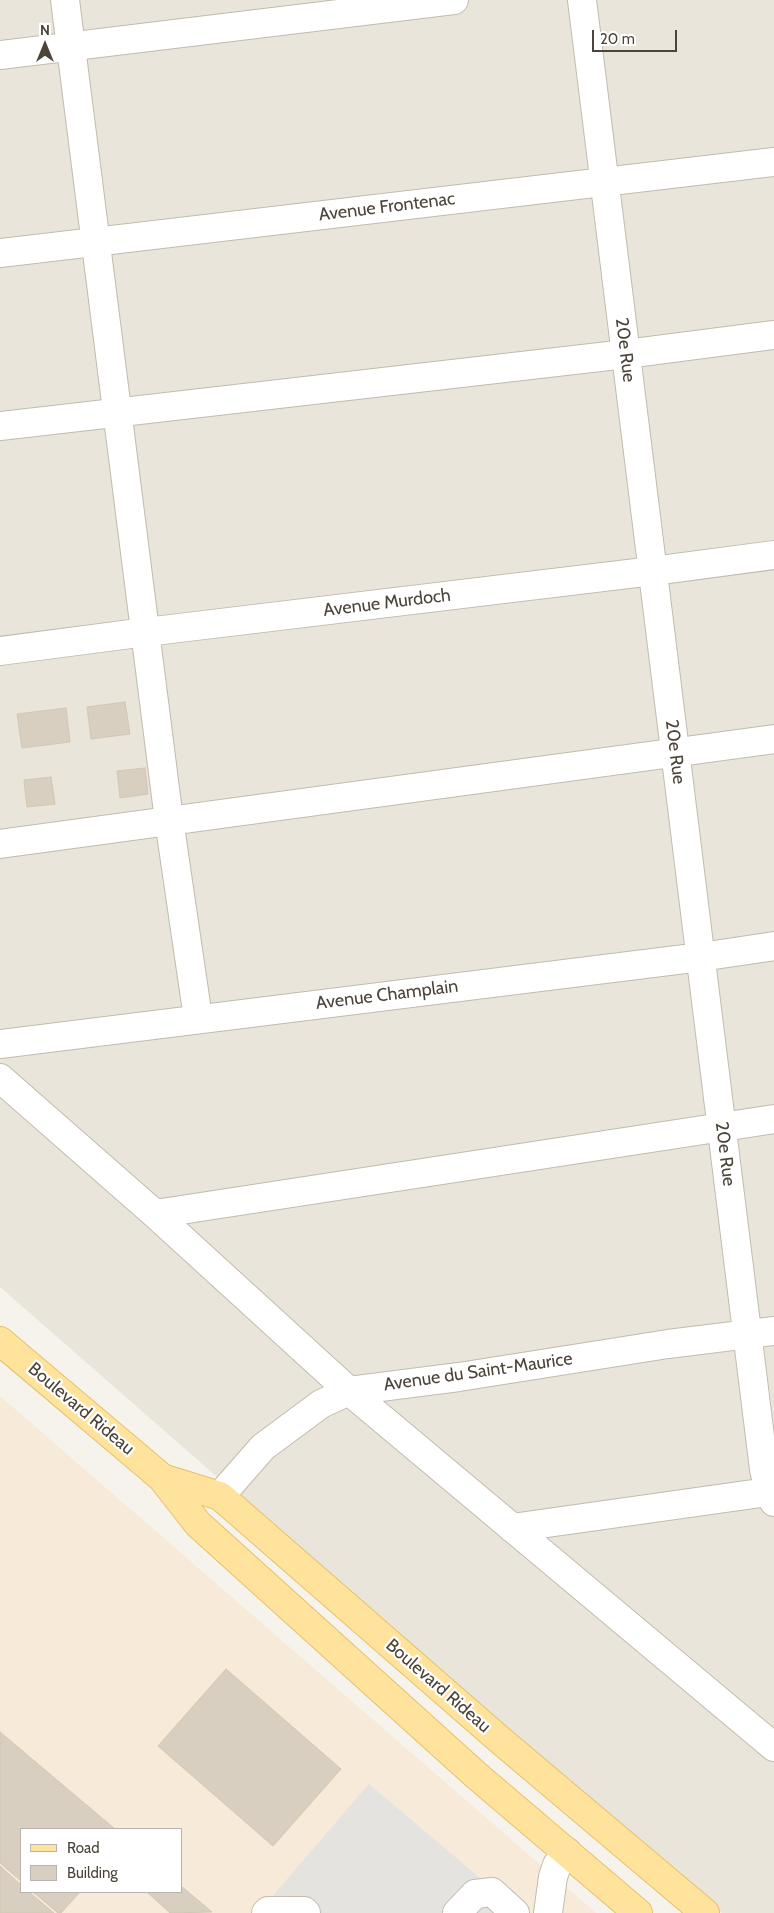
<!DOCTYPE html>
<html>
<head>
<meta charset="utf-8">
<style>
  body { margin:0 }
  #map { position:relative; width:774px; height:1913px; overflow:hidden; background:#f6f3ec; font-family:Cabin,sans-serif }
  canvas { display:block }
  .legend { position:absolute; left:20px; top:1828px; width:162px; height:65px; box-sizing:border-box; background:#fff; border:1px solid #b7b4b0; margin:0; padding:6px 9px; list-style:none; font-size:15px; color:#4b4439 }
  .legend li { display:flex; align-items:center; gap:10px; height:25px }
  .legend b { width:25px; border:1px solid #b7b4b0 }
  .north { position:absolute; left:20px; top:20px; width:50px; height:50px; -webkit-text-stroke:4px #fff; paint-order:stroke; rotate:0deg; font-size:14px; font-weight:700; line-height:20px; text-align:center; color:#4b4439 }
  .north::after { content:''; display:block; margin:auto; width:18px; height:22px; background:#4b4439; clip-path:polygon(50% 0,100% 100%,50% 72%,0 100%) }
  .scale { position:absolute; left:592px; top:30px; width:85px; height:22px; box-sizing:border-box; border:2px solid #4b4439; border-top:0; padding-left:6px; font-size:15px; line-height:18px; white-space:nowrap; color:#4b4439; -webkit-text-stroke:4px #fff; paint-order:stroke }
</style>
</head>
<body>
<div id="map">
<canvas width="774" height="1913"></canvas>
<ul class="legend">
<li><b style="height:6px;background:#ffe39c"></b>Road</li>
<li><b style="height:14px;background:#d8cfc1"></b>Building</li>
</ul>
<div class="north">N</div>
<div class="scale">20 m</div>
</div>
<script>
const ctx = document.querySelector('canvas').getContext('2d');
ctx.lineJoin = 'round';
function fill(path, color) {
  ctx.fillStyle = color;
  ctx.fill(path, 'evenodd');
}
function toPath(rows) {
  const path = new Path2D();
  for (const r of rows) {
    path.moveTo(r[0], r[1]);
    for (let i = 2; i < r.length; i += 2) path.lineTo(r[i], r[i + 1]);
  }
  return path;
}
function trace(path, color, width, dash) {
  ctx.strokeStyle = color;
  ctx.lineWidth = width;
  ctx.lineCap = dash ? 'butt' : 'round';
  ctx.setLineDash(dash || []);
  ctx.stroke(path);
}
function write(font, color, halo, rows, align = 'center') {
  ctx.font = font + ' Cabin,sans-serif';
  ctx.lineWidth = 4.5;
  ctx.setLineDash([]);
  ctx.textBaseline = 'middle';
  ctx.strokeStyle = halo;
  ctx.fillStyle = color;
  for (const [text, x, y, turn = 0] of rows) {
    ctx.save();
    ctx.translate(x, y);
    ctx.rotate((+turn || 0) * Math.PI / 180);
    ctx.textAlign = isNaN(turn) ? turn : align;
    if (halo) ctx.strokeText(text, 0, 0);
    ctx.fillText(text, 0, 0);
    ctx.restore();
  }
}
fill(toPath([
  [0,0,774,0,774,1913,722,1913,384,1623,0,1287]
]), '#eae5da');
fill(toPath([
  [0,1396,596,1913,0,1913],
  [21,1829,181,1829,181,1892,21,1892]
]), '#f7ead8');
fill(toPath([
  [369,1784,521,1913,258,1913]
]), '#e5e3e0');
const building = toPath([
  [125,702,130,734,91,739,87,707,125,702],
  [66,708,70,742,22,748,17,714,66,708],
  [145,768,148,794,120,798,117,771,145,768],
  [51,777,55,804,27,807,24,780,51,777],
  [226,1669,341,1769,273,1846,158,1746,226,1669],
  [0,1732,115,1829,21,1829,21,1881,0,1863,0,1732],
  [0,1866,21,1885,21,1892,29,1892,54,1913,0,1913,0,1866],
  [181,1886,212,1912,170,1913,147,1892,181,1892,181,1886],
  [33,1892,80,1892,61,1913,58,1913,33,1892]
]);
fill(building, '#d8cfc1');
trace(building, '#d3c7b4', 1);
const minor = toPath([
  [65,0,169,820,198,1018],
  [582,0,764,1469,769,1492,774,1502],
  [0,55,454,0],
  [0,253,774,162],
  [0,426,626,354,774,335],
  [0,651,146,632,653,571,774,555],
  [0,844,774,739],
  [0,1044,701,957,774,946],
  [0,1078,155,1214,349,1391,774,1747],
  [155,1214,774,1119],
  [220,1496,263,1447,321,1404,349,1391,459,1377,668,1344,774,1331],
  [512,1528,774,1491],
  [266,1913,268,1911,304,1911,306,1913],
  [457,1913,475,1894,492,1892,515,1913],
  [548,1913,553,1877,557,1865,567,1852]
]);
const major = toPath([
  [0,1341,148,1466,162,1478,198,1524,477,1776,638,1913],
  [162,1478,220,1496,500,1740,705,1913]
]);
trace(minor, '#c2bbae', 30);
trace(major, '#e6c16a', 30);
trace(minor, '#fff', 28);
trace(major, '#ffe39c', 28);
write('18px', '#4b4439', '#fff', [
  ["Avenue Frontenac",387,207,-7],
  ["20e Rue",625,350,83],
  ["Avenue Murdoch",387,603,-7],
  ["20e Rue",675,752,83],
  ["Avenue Champlain",387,995,-7],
  ["20e Rue",725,1154,83],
  ["Avenue du Saint-Maurice",478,1372,-8],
  ["Boulevard Rideau",81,1409,40],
  ["Boulevard Rideau",438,1686,41]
]);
</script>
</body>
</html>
